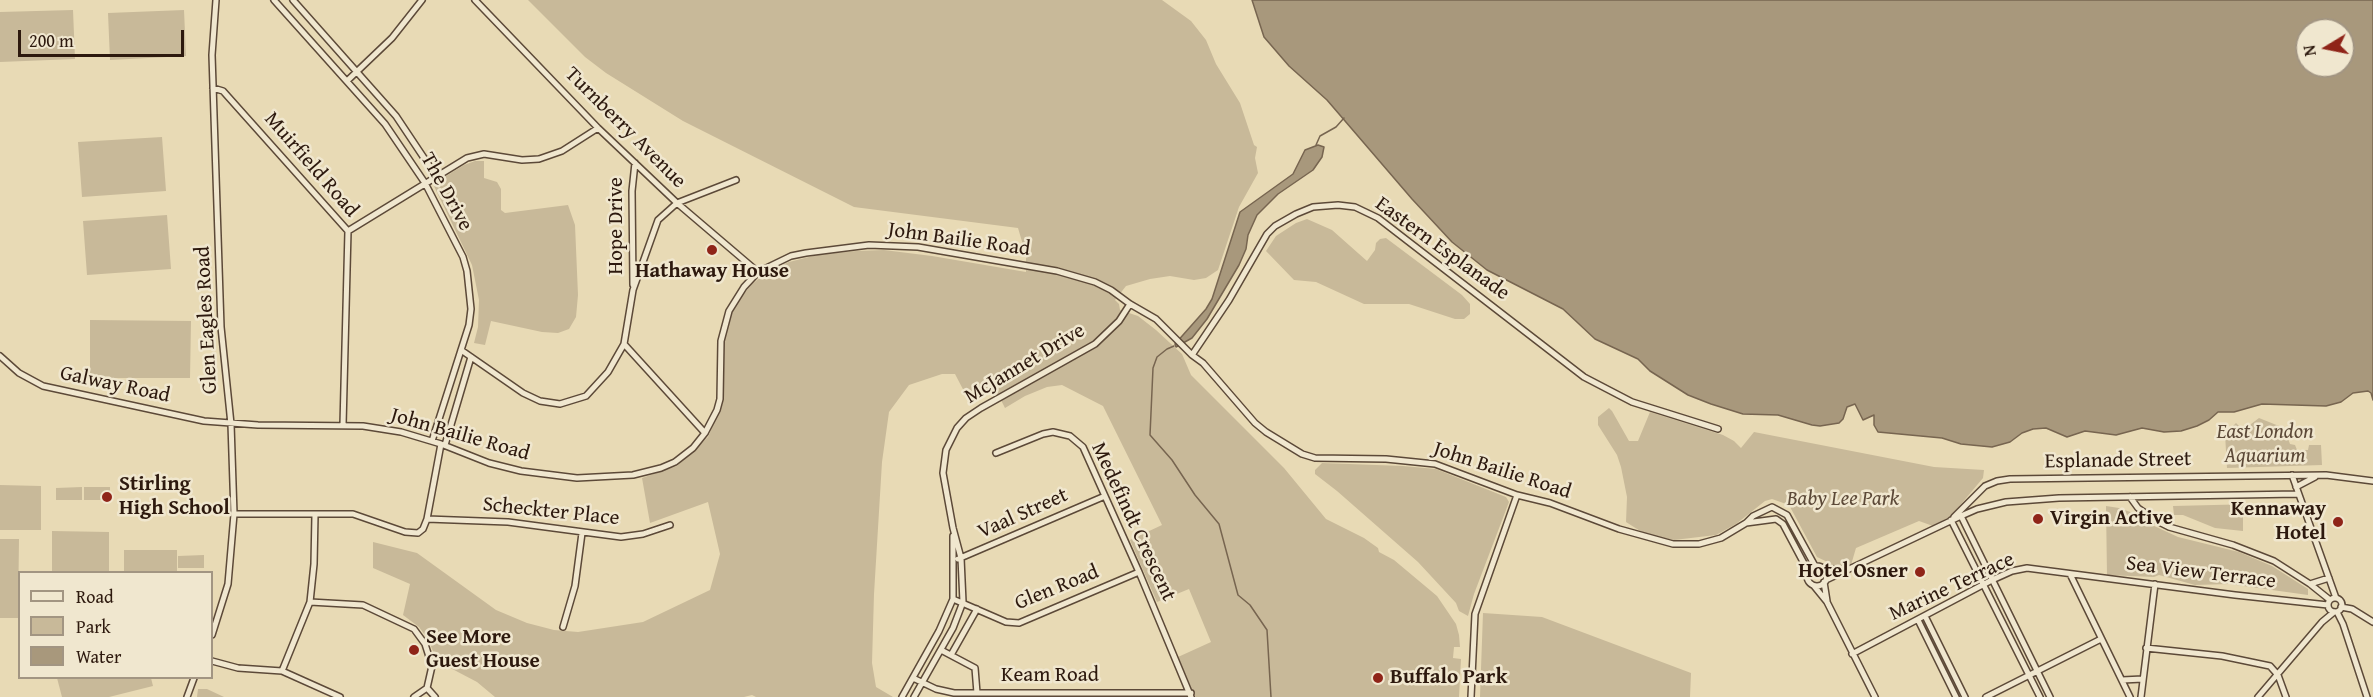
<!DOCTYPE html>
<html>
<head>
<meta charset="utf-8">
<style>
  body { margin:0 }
  #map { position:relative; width:2373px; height:697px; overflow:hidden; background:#e8dab5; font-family:"Gentium Book Plus",serif }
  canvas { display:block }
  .legend { position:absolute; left:18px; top:571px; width:195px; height:108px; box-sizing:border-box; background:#f0e7cf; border:2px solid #a29582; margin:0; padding:8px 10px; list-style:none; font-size:18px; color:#2d190e }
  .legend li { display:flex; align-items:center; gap:12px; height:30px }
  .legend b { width:30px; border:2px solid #a29582 }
  .north { position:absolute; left:2295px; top:18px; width:60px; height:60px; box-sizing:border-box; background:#f0e7cf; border:2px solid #a29582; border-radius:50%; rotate:260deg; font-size:16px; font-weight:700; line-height:24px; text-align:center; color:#2d190e }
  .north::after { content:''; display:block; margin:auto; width:21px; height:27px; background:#8f2418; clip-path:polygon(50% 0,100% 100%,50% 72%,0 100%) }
  .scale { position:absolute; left:18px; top:30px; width:166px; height:27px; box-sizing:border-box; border:3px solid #2d190e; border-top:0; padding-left:8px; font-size:18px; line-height:21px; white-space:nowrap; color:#2d190e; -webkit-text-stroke:4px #f0e7cf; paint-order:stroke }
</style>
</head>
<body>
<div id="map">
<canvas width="2373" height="697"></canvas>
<ul class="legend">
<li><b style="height:8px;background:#f0e7cf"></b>Road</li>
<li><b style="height:16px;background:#c8b999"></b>Park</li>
<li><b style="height:16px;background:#a8987c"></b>Water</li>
</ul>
<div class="north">N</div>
<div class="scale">200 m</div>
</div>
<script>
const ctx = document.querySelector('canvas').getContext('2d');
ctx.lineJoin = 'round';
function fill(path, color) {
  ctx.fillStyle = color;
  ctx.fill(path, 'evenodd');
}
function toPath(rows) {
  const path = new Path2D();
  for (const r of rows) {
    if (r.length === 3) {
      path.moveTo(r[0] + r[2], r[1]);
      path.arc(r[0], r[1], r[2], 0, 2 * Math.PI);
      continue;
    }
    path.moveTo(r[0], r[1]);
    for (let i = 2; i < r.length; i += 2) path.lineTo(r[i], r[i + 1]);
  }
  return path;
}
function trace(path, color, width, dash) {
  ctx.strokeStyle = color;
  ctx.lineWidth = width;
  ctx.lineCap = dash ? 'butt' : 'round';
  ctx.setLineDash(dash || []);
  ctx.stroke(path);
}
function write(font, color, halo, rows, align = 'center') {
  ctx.font = font + ' "Gentium Book Plus",serif';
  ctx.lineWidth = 5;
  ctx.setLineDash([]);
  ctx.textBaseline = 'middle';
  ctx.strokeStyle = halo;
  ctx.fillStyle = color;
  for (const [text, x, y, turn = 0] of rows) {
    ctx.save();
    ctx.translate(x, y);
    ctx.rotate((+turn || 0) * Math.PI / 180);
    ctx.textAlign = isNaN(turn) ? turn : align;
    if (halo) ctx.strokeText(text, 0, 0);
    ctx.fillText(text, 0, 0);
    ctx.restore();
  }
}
fill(toPath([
  [528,0,1162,0,1191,21,1206,40,1216,64,1240,103,1254,145,1257,147,1255,158,1258,173,1239,207,1218,270,1206,278,1194,280,1170,276,1150,279,1126,286,1115,300,1119,304,1120,310,1138,316,1156,330,1182,354,1191,375,1284,468,1326,519,1364,538,1378,548,1379,552,1394,560,1437,596,1456,624,1459,635,1460,647,1454,647,1453,658,1461,659,1459,697,1195,697,1178,657,1211,642,1189,589,1157,602,1130,540,1162,525,1103,406,1062,385,1047,387,1025,396,1005,408,998,394,989,388,967,397,955,374,942,374,909,385,889,412,882,462,874,594,872,663,876,687,893,697,756,697,752,695,744,697,495,697,477,682,437,661,428,639,419,627,403,615,410,584,373,568,373,542,417,553,496,610,527,623,554,630,578,632,643,622,710,590,720,554,708,502,650,523,642,478,677,466,708,437,723,403,724,343,730,317,739,300,751,285,768,271,789,262,817,255,856,251,884,250,932,256,1026,272,1026,255,1018,228,854,207,683,121,606,73,585,57],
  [73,10,75,59,0,62,0,12],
  [184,10,186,56,110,60,108,13],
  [162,137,166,191,82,197,78,142],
  [475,161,484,161,484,178,497,182,501,189,501,210,505,213,568,205,575,225,578,295,576,317,569,329,558,333,542,332,491,321,485,345,474,343,478,327,479,300,472,265,433,184,464,165],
  [167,215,171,269,87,275,83,221],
  [1307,219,1332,230,1367,261,1375,250,1376,243,1380,239,1386,238,1462,295,1470,304,1470,314,1464,319,1455,319,1409,304,1364,304,1316,282,1294,280,1266,251,1276,236,1296,223],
  [90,320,191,321,190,378,90,378],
  [1609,408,1612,411,1629,441,1638,441,1650,412,1723,435,1734,441,1741,448,1754,432,1934,467,1984,470,1983,478,1951,516,1933,526,1919,521,1856,548,1851,565,1838,567,1817,557,1789,505,1772,499,1765,501,1736,524,1716,535,1674,540,1645,534,1626,522,1627,497,1621,467,1617,455,1598,425,1598,417],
  [2259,418,2284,428,2290,444,2295,445,2297,450,2308,450,2309,445,2321,445,2322,465,2227,468,2225,434,2236,423,2242,429,2238,435,2245,434,2247,427],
  [1322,463,1403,466,1436,469,1506,497,1509,502,1474,594,1468,616,1459,611,1456,603,1418,562,1337,491,1315,474,1315,470],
  [0,485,41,486,41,530,0,530],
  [82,487,82,500,56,500,56,488],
  [84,487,110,487,110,500,84,500],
  [2255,504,2255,510,2243,511,2243,531,2215,528,2183,515,2174,515,2173,506],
  [2106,506,2119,508,2139,515,2152,525,2178,537,2239,552,2272,566,2308,589,2308,595,2229,584,2195,585,2159,575,2154,577,2107,575],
  [52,531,109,532,109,572,52,572],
  [0,539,19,539,18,618,0,618],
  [124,550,177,550,177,572,124,572],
  [204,555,204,568,178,568,178,556],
  [1483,613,1542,617,1691,673,1690,697,1480,697],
  [57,678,151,678,153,686,109,697,62,697],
  [198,689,207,689,224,697,197,697]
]), '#c8b999');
const water = toPath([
  [1252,0,2373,0,2373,400,2371,393,2368,391,2353,393,2341,402,2326,406,2262,404,2234,412,2218,412,2209,420,2197,426,2181,431,2164,432,2142,428,2116,435,2085,431,2067,437,2046,428,2033,429,2022,433,2010,442,1992,447,1961,444,1942,438,1878,432,1874,425,1874,415,1863,420,1855,404,1847,407,1843,419,1839,423,1820,426,1812,425,1778,415,1743,414,1711,404,1688,395,1650,371,1638,359,1595,339,1563,309,1487,270,1452,242,1412,199,1327,100,1289,66,1264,37,1252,0],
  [2307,30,2343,30,2343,66,2307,66,2307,30],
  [1318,145,1324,147,1322,157,1313,170,1278,194,1257,215,1248,235,1246,249,1239,265,1207,319,1192,338,1176,347,1175,344,1206,309,1212,299,1240,212,1293,174,1305,150,1318,145]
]);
fill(water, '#a8987c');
trace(water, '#776550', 1.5);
trace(toPath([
  [1316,145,1320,136,1336,127,1344,118],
  [1174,346,1167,349,1157,357,1153,368,1150,435,1172,460,1195,495,1219,524,1238,595,1250,605,1267,630,1271,697]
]), '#776550', 1.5);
const minor = toPath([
  [274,0,385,124,425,183,463,257,467,271,471,309,469,325,432,441],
  [293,0,396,116,436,176],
  [475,0,598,128,677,203,758,272],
  [347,81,392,38,422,0],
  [213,88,223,91,348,231,343,425],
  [348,231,467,158,484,154,522,160,539,159,562,151,598,128],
  [633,285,632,191,635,163],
  [624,344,705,433],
  [461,350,523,393,540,401,560,404,586,396,608,372,624,344,633,290,658,220,677,203,736,180],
  [1192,355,1229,300,1267,234,1275,226,1296,214,1313,207,1338,205,1355,207,1378,218,1584,377,1632,402,1718,429],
  [0,356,19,373,43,386,204,421,258,425,363,426,401,432,441,444,489,463,521,471,577,478,633,475,661,468,675,462,693,448,705,433,717,410,720,399,721,341,729,311,744,287,758,272,791,256,806,253,869,245,918,247,1057,271,1095,282,1111,290,1130,304,1156,319,1192,355,1203,363,1255,423,1266,432,1302,454,1315,458,1386,459,1435,464,1517,495,1550,503,1619,529,1673,544,1699,544,1721,538,1746,523,1753,516,1772,507,1787,515,1815,566],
  [445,445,471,357],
  [996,453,1043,434,1053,432,1070,436,1083,447,1139,572,1191,697],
  [2292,475,2336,598],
  [2296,487,2315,477],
  [2130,497,2138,508,2157,521,2169,527,2233,545,2274,561,2310,584,2330,600],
  [234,514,353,514,405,532,418,533,423,529,427,519,441,444],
  [1961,516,2050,697],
  [1954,517,1985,486,1997,481,2010,479,2326,475,2373,481],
  [427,519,508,522,621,537,643,534,670,525],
  [1951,520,2040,697],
  [1746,523,1776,519,1783,524,1808,571],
  [958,559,1105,496],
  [1817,576,10],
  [1823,568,1846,570],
  [2070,574,2130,697],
  [1826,580,1961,516,1977,509,2006,502,2059,498,2298,494],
  [1824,582,1827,601],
  [2310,584,2329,578],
  [1814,586,1827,602,1875,697],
  [2335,605,7],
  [953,599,1006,622,1019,623,1139,572],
  [310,602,363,605,414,629,425,644,432,666,427,688,414,697],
  [2341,607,2352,609,2373,622],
  [2337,612,2343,624,2367,697],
  [1925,616,1965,697],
  [1918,620,1956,697],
  [563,627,575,586,582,533],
  [212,635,228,584,234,514,231,424,221,327,212,55,216,0],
  [2146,648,2222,656,2270,666,2278,675,2286,697],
  [941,650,975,668,977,693],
  [1852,654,1992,580,2012,571,2027,568,2235,595,2328,605],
  [951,655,977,609],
  [212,661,238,668,282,671,340,697],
  [282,671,310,602,314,564,315,515],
  [913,678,936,689,954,693,1191,693],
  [2122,680,2143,679],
  [427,688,435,697],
  [187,697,194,678],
  [902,697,939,631,953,599,953,536],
  [914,697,953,628,963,602,961,558,953,528,943,473,946,450,957,428,966,418,981,408,1095,344,1119,321,1130,304],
  [1471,697,1475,614,1517,495],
  [1986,697,2101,639],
  [2141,697,2155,584],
  [2258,697,2322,622,2334,612]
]);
trace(minor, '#5c4938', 8);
trace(minor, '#f0e7cf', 5);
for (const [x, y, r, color] of [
  [712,250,6,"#8f2418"],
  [107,497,6,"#8f2418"],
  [2038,519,6,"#8f2418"],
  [2338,522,6,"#8f2418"],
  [1920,572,6,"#8f2418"],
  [414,650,6,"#8f2418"],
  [1378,678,6,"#8f2418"]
]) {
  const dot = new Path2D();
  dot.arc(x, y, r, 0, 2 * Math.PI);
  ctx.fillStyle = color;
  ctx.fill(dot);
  trace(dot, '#f0e7cf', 2);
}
write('21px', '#2d190e', '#f0e7cf', [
  ["Turnberry Avenue",625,128,45],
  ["Muirfield Road",311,165,49],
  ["The Drive",446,192,61],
  ["Hope Drive",617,226,-90],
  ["John Bailie Road",959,240,8],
  ["Eastern Esplanade",1442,249,36],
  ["Glen Eagles Road",207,320,-93],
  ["McJannet Drive",1025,364,-31],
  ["Galway Road",115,385,12],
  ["John Bailie Road",460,435,16],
  ["Esplanade Street",2118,461,-1],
  ["John Bailie Road",1502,471,18],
  ["Scheckter Place",551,512,6],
  ["Vaal Street",1023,514,-24],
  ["Medefindt Crescent",1133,522,65],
  ["Sea View Terrace",2201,573,7],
  ["Marine Terrace",1952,587,-25],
  ["Glen Road",1057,588,-22],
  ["Keam Road",1050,676]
]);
write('bold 21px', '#2d190e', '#f0e7cf', [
  ["Hathaway House",712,272,"center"],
  ["Stirling",119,485],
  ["High School",119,509],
  ["Kennaway",2326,510,"right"],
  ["Hotel",2326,534,"right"],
  ["Virgin Active",2050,519],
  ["Hotel Osner",1908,572,"right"],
  ["See More",426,638],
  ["Guest House",426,662],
  ["Buffalo Park",1390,678]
], 'left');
write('italic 21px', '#5c4938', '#f0e7cf', [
  ["East London",2265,433],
  ["Aquarium",2265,457],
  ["Baby Lee Park",1843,500]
]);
</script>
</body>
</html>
